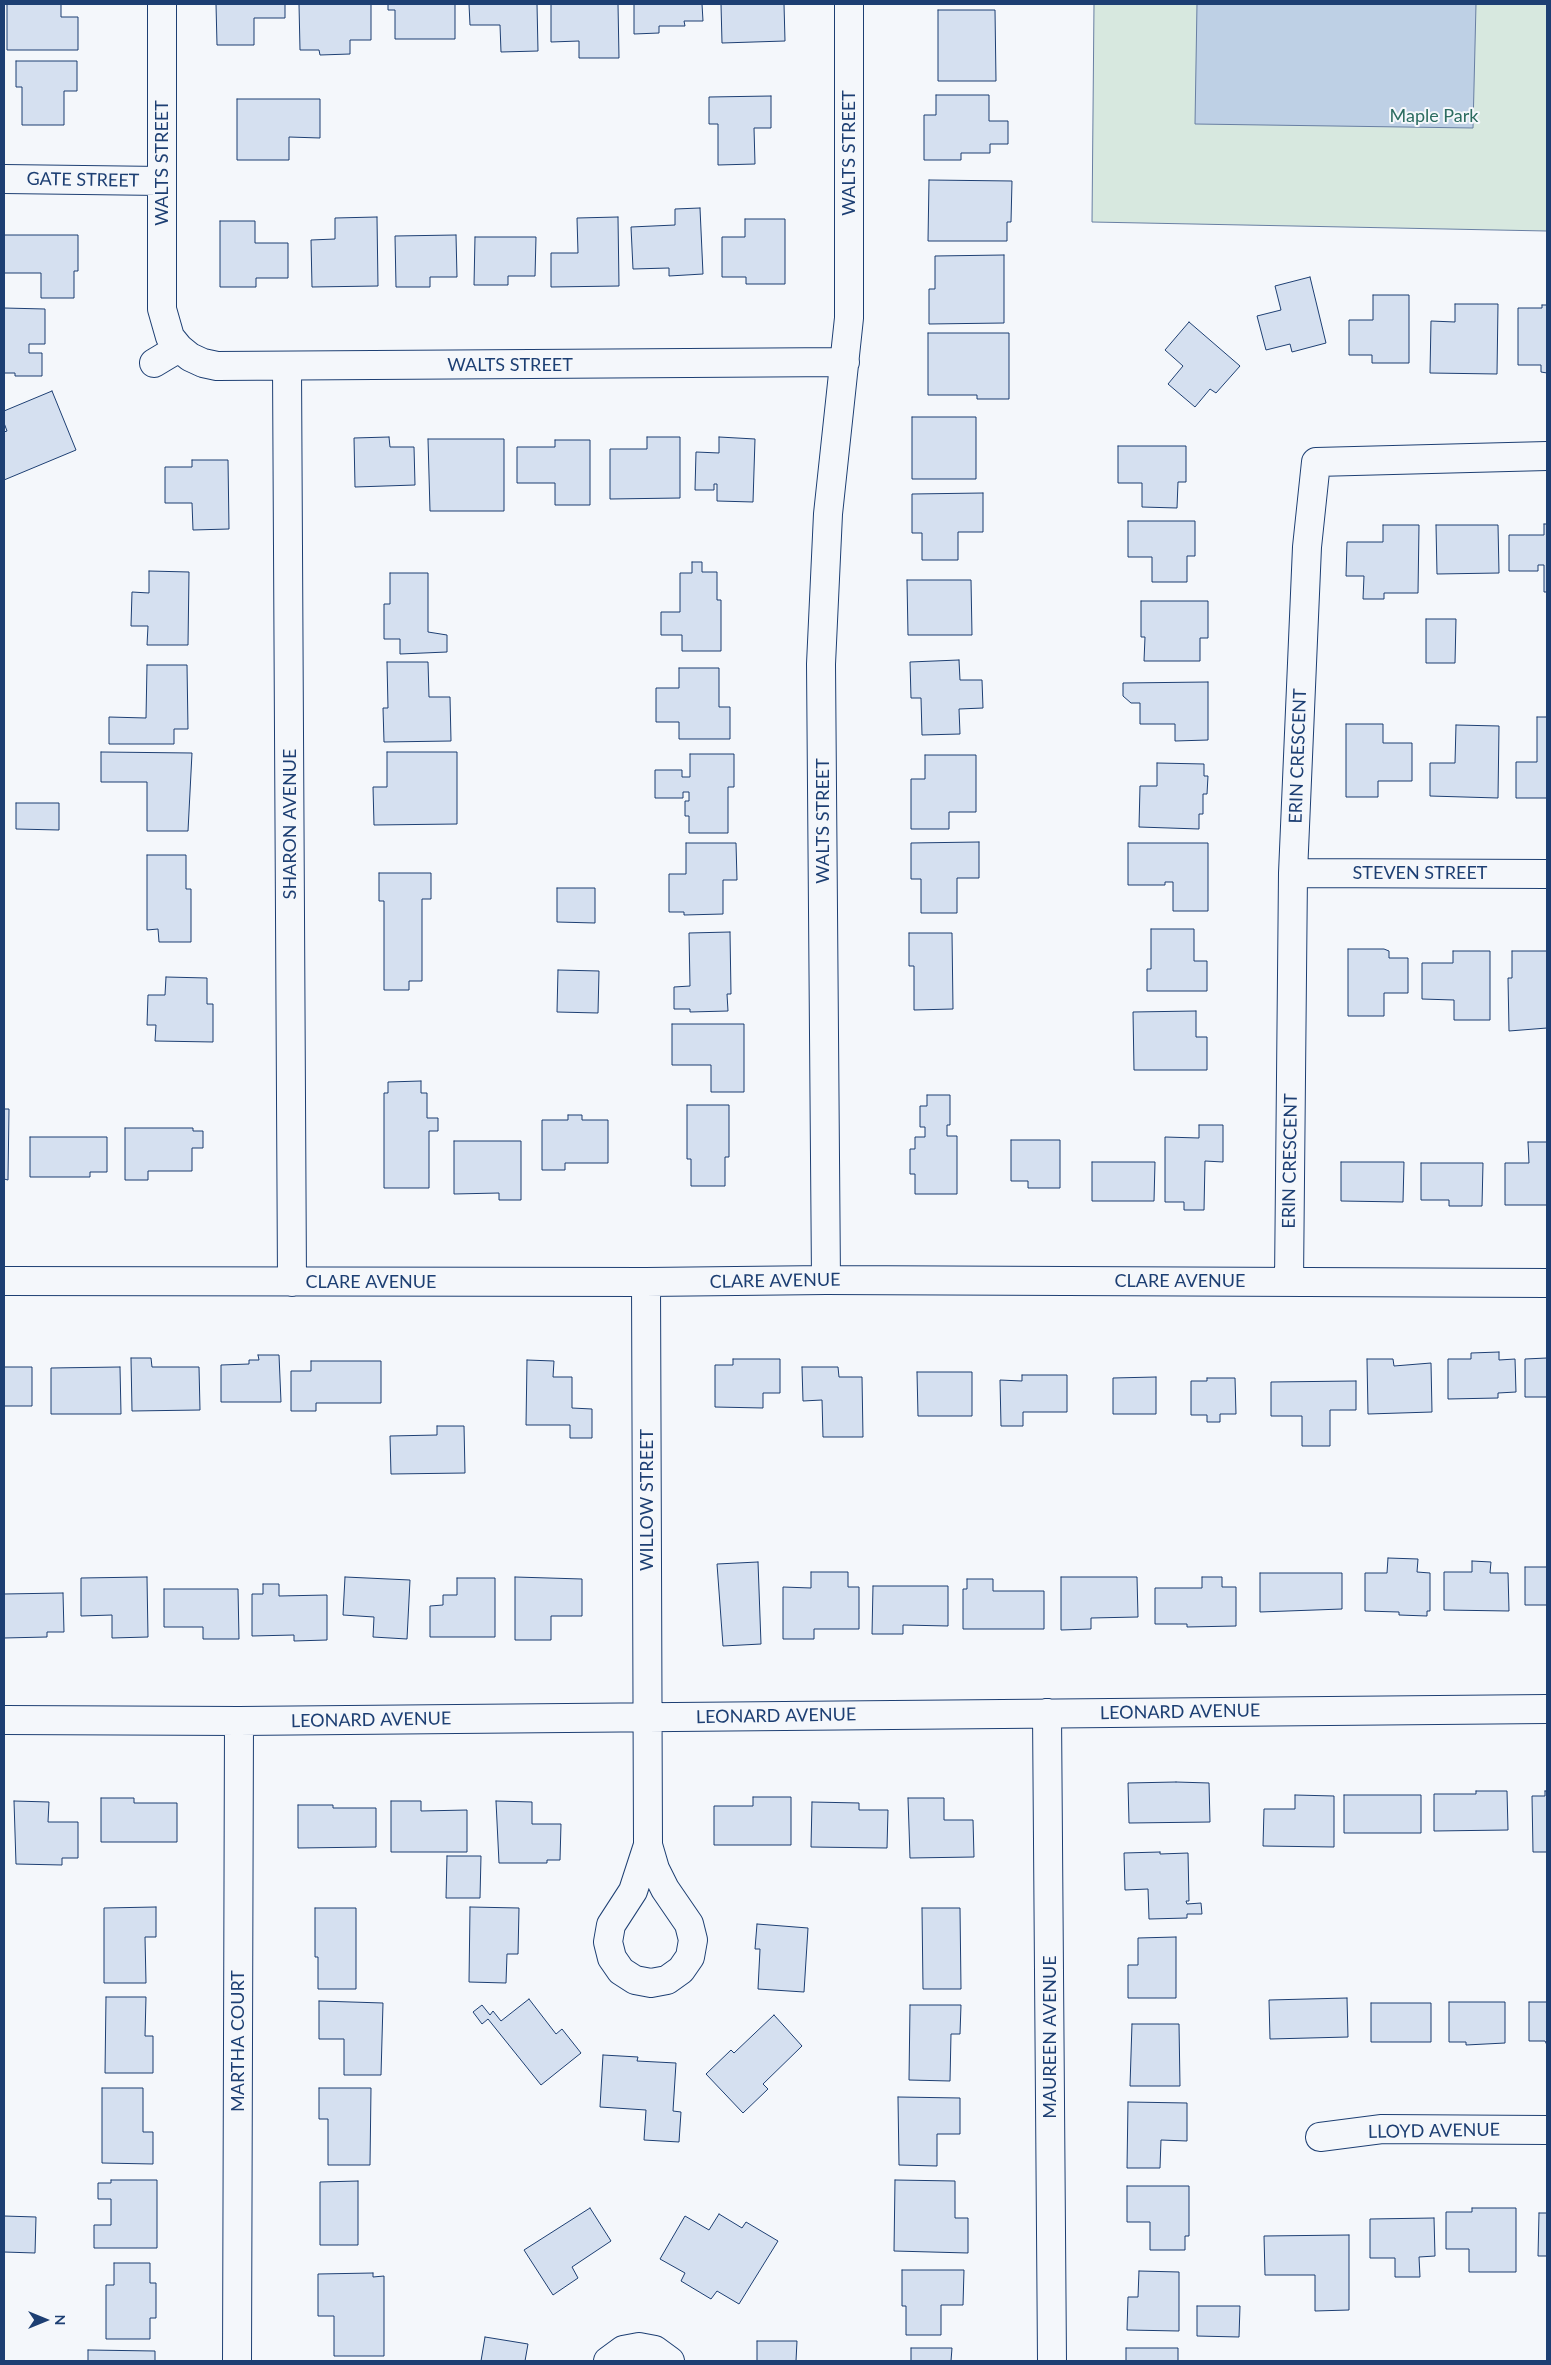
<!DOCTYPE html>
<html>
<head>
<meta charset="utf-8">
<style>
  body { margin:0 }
  #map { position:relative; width:1551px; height:2365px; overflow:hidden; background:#f4f7fb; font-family:Lato,sans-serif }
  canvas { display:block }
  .frame { position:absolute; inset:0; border:5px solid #1d3f73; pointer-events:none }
  .north { position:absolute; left:20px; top:2295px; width:50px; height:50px; -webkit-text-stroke:4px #f4f7fb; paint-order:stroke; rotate:90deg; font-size:14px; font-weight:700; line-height:20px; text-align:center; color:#1d3f73 }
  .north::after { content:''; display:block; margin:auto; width:18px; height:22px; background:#1d3f73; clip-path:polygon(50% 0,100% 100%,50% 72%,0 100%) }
</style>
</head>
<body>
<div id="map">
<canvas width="1551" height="2365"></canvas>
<div class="frame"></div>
<div class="north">N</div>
</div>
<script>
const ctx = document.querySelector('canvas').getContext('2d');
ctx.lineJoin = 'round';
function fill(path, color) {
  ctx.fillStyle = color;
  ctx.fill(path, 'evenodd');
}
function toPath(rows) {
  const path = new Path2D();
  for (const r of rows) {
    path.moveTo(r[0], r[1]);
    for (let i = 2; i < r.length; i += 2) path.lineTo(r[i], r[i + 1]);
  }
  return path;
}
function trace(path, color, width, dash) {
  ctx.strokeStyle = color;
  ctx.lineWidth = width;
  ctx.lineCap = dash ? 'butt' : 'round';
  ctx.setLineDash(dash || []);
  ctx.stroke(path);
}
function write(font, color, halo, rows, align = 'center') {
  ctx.font = font + ' Lato,sans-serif';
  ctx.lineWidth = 4;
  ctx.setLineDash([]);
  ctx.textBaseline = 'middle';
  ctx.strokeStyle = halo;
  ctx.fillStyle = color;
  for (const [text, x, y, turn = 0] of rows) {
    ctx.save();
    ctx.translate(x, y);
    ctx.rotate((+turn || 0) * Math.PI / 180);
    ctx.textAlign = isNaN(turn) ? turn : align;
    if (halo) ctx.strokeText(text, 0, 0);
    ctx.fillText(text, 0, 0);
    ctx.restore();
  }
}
const green = toPath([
  [1094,4,1547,4,1547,231,1092,222,1094,4]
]);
fill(green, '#d7e8df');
trace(green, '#687fa3', 1);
const water = toPath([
  [1197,4,1476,4,1473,128,1195,124,1197,4]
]);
fill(water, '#bed0e5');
trace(water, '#687fa3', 1);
const building = toPath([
  [7,4,61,4,61,17,78,17,78,50,7,50,7,4],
  [216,4,285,4,285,18,254,18,254,45,217,45,216,4],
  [299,4,371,4,371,40,350,40,350,54,320,55,319,50,300,50,299,4],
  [388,4,455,4,455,39,395,39,395,10,388,10,388,4],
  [469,4,537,4,538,51,501,52,500,25,470,25,469,4],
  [551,4,618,4,619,58,579,58,579,41,551,42,551,4],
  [634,4,702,4,703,21,684,21,685,26,659,26,659,33,634,34,634,4],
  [721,4,784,4,785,41,722,43,721,4],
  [938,10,995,10,996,81,938,81,938,10],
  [16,61,77,61,77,91,64,91,64,125,22,125,22,87,16,87,16,61],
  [936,95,989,95,989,121,1008,121,1008,144,990,144,990,153,961,153,961,160,924,160,924,115,936,115,936,95],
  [771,96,771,128,754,128,755,164,718,165,718,124,709,124,709,97,771,96],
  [237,99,320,99,320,138,289,137,289,160,237,160,237,99],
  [929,180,1012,181,1011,222,1007,222,1007,241,928,241,929,180],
  [700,208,703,274,669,276,669,268,633,269,631,227,675,225,675,209,700,208],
  [377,217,378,286,312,287,311,240,335,239,335,218,377,217],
  [618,217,619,286,551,287,551,253,578,253,577,218,618,217],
  [745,219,785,219,785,284,746,284,746,277,722,277,722,237,745,237,745,219],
  [220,221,255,221,255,243,288,243,288,278,256,278,256,287,220,287,220,221],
  [4,235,78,235,78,271,74,271,74,298,41,298,41,273,4,273,4,235],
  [456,235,457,277,430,277,430,287,396,287,395,236,456,235],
  [475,237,536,237,535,276,508,276,508,285,474,285,475,237],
  [1004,255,1004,323,929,324,929,289,935,289,935,256,1004,255],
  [1310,277,1326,343,1292,352,1290,344,1266,350,1257,316,1281,310,1275,286,1310,277],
  [1373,295,1409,295,1409,363,1372,363,1372,355,1349,355,1349,320,1373,320,1373,295],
  [1455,304,1498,304,1497,374,1430,373,1431,321,1455,322,1455,304],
  [1542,305,1547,305,1547,373,1541,372,1541,365,1518,365,1518,308,1542,308,1542,305],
  [4,308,45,309,45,344,29,344,29,353,42,353,42,376,15,376,15,373,4,373,4,308],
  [1189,322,1240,366,1216,393,1210,389,1195,407,1168,384,1183,366,1165,350,1189,322],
  [928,333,1009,333,1009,399,977,399,977,395,928,395,928,333],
  [52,391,76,450,4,480,4,432,7,431,4,423,4,411,52,391],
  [912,417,976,417,976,479,912,479,912,417],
  [389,437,390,447,414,447,415,485,355,487,354,438,389,437],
  [647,437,680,437,680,498,610,499,610,449,647,449,647,437],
  [719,437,755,439,753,502,717,501,717,484,714,484,714,490,695,490,696,452,719,453,719,437],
  [428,439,504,439,504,511,430,511,428,439],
  [555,440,590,440,590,505,555,505,555,483,517,483,517,447,555,447,555,440],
  [1118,446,1186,446,1186,482,1178,482,1177,508,1142,507,1142,483,1118,483,1118,446],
  [192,460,228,460,229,529,193,530,192,503,165,503,165,467,192,467,192,460],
  [983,493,983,532,958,532,958,560,922,560,922,533,912,533,912,494,983,493],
  [1128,521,1195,521,1195,556,1187,556,1187,582,1152,582,1152,557,1128,557,1128,521],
  [1544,524,1547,524,1547,592,1544,592,1544,565,1538,565,1538,571,1509,571,1509,535,1544,535,1544,524],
  [1383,525,1419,525,1418,593,1384,593,1384,599,1363,599,1364,576,1346,576,1347,542,1383,542,1383,525],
  [1436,525,1498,525,1499,573,1437,574,1436,525],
  [692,562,702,562,702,572,717,572,717,600,721,600,721,651,682,651,682,635,661,635,661,612,680,612,680,573,692,573,692,562],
  [149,571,189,572,188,645,147,645,148,626,131,626,132,592,149,593,149,571],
  [390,573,428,573,428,632,447,635,447,652,400,654,400,639,384,639,384,604,390,604,390,573],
  [907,580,971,580,972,635,908,635,907,580],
  [1141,601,1208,601,1208,638,1200,638,1200,661,1144,661,1145,637,1141,637,1141,601],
  [1426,619,1456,619,1455,663,1426,663,1426,619],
  [959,660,960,680,982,680,983,708,959,709,960,734,922,735,921,698,911,698,910,662,959,660],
  [387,662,428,662,429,697,450,697,451,741,384,742,383,708,388,708,387,662],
  [147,665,187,665,188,729,174,729,174,744,109,744,109,717,146,718,147,665],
  [679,668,719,668,719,707,730,707,730,739,679,739,679,722,656,722,656,688,679,688,679,668],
  [1208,682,1208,740,1175,741,1175,724,1140,724,1140,703,1131,703,1123,696,1123,683,1208,682],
  [1537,717,1547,717,1547,798,1516,798,1516,762,1537,762,1537,717],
  [1346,724,1383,724,1383,743,1412,743,1412,781,1378,781,1378,797,1346,797,1346,724],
  [1456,725,1499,726,1498,798,1430,796,1430,763,1455,763,1456,725],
  [101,752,192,753,188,831,147,831,147,782,101,782,101,752],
  [387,752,457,752,457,824,374,825,373,787,387,787,387,752],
  [690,754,734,754,734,787,728,787,728,833,689,833,689,816,685,816,685,801,689,801,689,792,683,792,683,798,655,798,655,770,682,770,682,777,690,777,690,754],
  [925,755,976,755,976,812,949,812,949,829,911,829,911,779,925,779,925,755],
  [1157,763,1204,764,1204,776,1208,776,1207,794,1203,794,1203,814,1199,814,1199,829,1139,827,1140,786,1157,786,1157,763],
  [16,803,59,803,59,830,16,829,16,803],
  [979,842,979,878,957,878,957,913,921,913,921,879,911,879,911,843,979,842],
  [686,843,736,843,737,880,723,880,723,914,684,915,684,912,669,912,669,874,686,874,686,843],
  [1128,843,1208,843,1208,911,1173,911,1173,882,1165,882,1165,885,1128,885,1128,843],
  [147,855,186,855,186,889,191,889,191,942,159,942,158,929,147,930,147,855],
  [379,873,431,873,431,899,422,899,422,981,409,981,409,990,384,990,384,901,379,901,379,873],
  [557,888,595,888,595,923,557,922,557,888],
  [1151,929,1194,929,1194,961,1207,961,1207,991,1147,991,1147,969,1151,969,1151,929],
  [730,932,731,994,727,994,728,1011,690,1012,690,1009,674,1009,674,987,690,986,689,933,730,932],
  [909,933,952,933,953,1009,914,1010,914,966,909,966,909,933],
  [1348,949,1384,949,1389,951,1389,958,1408,958,1408,993,1384,993,1384,1016,1348,1016,1348,949],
  [1453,951,1490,951,1490,1020,1454,1020,1454,1000,1422,999,1422,963,1453,963,1453,951],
  [1512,951,1547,951,1547,1028,1509,1031,1508,978,1512,978,1512,951],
  [558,970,599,971,598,1013,557,1012,558,970],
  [166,977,207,978,207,1004,213,1004,213,1042,155,1041,156,1025,147,1025,148,995,165,995,166,977],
  [1196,1011,1196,1037,1207,1037,1207,1070,1134,1070,1133,1012,1196,1011],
  [672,1024,744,1024,744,1092,711,1092,711,1065,672,1065,672,1024],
  [421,1081,421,1093,427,1093,427,1118,438,1118,438,1131,429,1131,429,1188,384,1188,384,1093,388,1093,388,1082,421,1081],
  [927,1095,950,1095,950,1125,947,1125,947,1136,957,1136,957,1194,915,1194,915,1174,910,1174,910,1149,915,1149,915,1137,925,1137,925,1127,920,1127,920,1106,927,1106,927,1095],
  [687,1105,729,1105,729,1157,725,1157,725,1186,691,1186,691,1159,687,1159,687,1105],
  [4,1109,9,1109,8,1180,4,1179,4,1109],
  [568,1115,582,1115,582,1120,608,1120,608,1163,565,1163,565,1170,542,1170,542,1120,568,1120,568,1115],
  [1199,1125,1223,1125,1223,1162,1205,1161,1204,1210,1184,1210,1184,1202,1165,1202,1165,1137,1199,1138,1199,1125],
  [125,1128,193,1128,193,1131,203,1131,203,1148,192,1148,192,1171,148,1171,148,1180,125,1180,125,1128],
  [30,1137,107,1137,107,1172,90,1172,90,1177,30,1177,30,1137],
  [1011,1140,1060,1140,1060,1188,1028,1188,1028,1181,1011,1181,1011,1140],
  [454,1141,521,1141,521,1200,499,1200,499,1193,454,1194,454,1141],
  [1528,1142,1547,1142,1547,1205,1505,1205,1505,1163,1529,1163,1528,1142],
  [1092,1162,1155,1162,1154,1201,1092,1201,1092,1162],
  [1341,1162,1404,1162,1403,1202,1341,1201,1341,1162],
  [1421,1163,1483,1163,1482,1206,1449,1206,1449,1200,1421,1200,1421,1163],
  [1499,1352,1499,1360,1515,1359,1516,1392,1498,1393,1498,1398,1448,1399,1448,1359,1471,1359,1471,1353,1499,1352],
  [258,1355,279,1355,281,1402,221,1402,221,1365,249,1364,249,1360,259,1360,258,1355],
  [131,1358,151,1358,152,1367,199,1367,200,1410,132,1411,131,1358],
  [1547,1358,1547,1397,1525,1397,1525,1359,1547,1358],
  [733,1359,780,1359,780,1393,763,1393,763,1408,715,1407,715,1365,733,1365,733,1359],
  [1367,1359,1393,1359,1394,1366,1431,1363,1432,1412,1368,1414,1367,1359],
  [527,1360,554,1361,553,1377,572,1377,572,1408,592,1409,592,1438,570,1438,570,1425,526,1425,527,1360],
  [311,1361,381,1361,381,1403,316,1403,316,1411,291,1411,291,1371,311,1371,311,1361],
  [4,1367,32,1367,32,1406,4,1406,4,1367],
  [120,1367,121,1414,51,1414,51,1368,120,1367],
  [802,1367,838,1367,839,1377,862,1377,863,1437,823,1437,822,1400,803,1401,802,1367],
  [917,1372,972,1372,972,1416,918,1416,917,1372],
  [1022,1375,1067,1375,1067,1412,1023,1412,1023,1426,1001,1426,1000,1380,1022,1381,1022,1375],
  [1156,1377,1156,1414,1113,1414,1113,1378,1156,1377],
  [1207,1378,1235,1378,1236,1414,1220,1414,1220,1422,1207,1422,1207,1415,1191,1415,1191,1381,1207,1381,1207,1378],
  [1356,1381,1356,1410,1330,1410,1330,1446,1302,1446,1302,1416,1271,1416,1271,1382,1356,1381],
  [437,1426,464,1426,465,1473,391,1474,390,1436,437,1435,437,1426],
  [1388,1558,1418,1559,1417,1572,1430,1573,1430,1611,1427,1611,1427,1616,1399,1615,1399,1612,1365,1611,1365,1573,1387,1573,1388,1558],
  [1472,1561,1491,1562,1490,1573,1508,1573,1509,1611,1444,1610,1444,1572,1472,1572,1472,1561],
  [758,1562,761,1644,723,1646,717,1564,758,1562],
  [1525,1567,1547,1567,1547,1605,1525,1605,1525,1567],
  [811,1572,848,1572,848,1587,859,1587,859,1629,814,1629,814,1639,783,1639,783,1587,811,1588,811,1572],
  [1260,1573,1342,1573,1342,1609,1260,1612,1260,1573],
  [147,1577,148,1637,112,1638,112,1615,81,1616,81,1578,147,1577],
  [345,1577,410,1580,407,1639,373,1637,374,1617,343,1615,345,1577],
  [515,1577,582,1579,582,1616,551,1616,551,1640,515,1640,515,1577],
  [1061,1577,1137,1577,1138,1617,1091,1618,1091,1629,1061,1630,1061,1577],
  [1202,1577,1222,1577,1222,1587,1236,1587,1236,1626,1187,1627,1187,1624,1155,1624,1155,1588,1202,1588,1202,1577],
  [457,1578,495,1578,495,1637,430,1637,430,1606,443,1605,443,1595,457,1595,457,1578],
  [967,1579,993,1579,993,1591,1044,1591,1044,1629,963,1629,963,1589,967,1589,967,1579],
  [263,1584,279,1584,279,1596,327,1595,327,1640,294,1641,294,1635,252,1636,252,1594,263,1594,263,1584],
  [873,1586,948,1586,948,1626,903,1625,903,1634,872,1634,873,1586],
  [164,1589,238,1589,239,1639,203,1639,203,1627,164,1627,164,1589],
  [63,1593,64,1632,47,1632,47,1637,4,1638,4,1594,63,1593],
  [1176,1782,1209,1783,1210,1822,1129,1823,1128,1783,1176,1782],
  [1476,1791,1507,1791,1508,1830,1434,1831,1434,1794,1476,1794,1476,1791],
  [1545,1791,1547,1791,1547,1852,1533,1852,1532,1796,1545,1796,1545,1791],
  [1295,1795,1334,1796,1334,1847,1263,1846,1264,1809,1295,1809,1295,1795],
  [1344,1795,1421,1795,1421,1833,1344,1833,1344,1795],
  [753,1797,791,1797,791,1845,714,1845,714,1806,753,1806,753,1797],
  [101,1798,134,1798,134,1803,177,1803,177,1842,101,1842,101,1798],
  [908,1798,944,1798,944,1820,973,1820,974,1857,910,1858,908,1798],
  [14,1801,49,1802,48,1822,78,1822,78,1858,62,1858,62,1865,16,1864,14,1801],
  [391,1801,421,1801,421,1811,467,1810,467,1852,391,1852,391,1801],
  [496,1801,532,1802,532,1824,561,1824,560,1860,547,1860,547,1863,499,1863,496,1801],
  [812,1802,859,1803,859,1810,888,1810,887,1848,811,1847,812,1802],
  [298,1805,333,1805,333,1808,376,1808,376,1847,298,1848,298,1805],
  [1160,1852,1160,1854,1188,1853,1189,1901,1186,1901,1187,1904,1201,1903,1202,1914,1187,1914,1187,1918,1149,1919,1148,1889,1125,1890,1124,1853,1160,1852],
  [447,1856,481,1856,480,1898,446,1898,447,1856],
  [156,1907,156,1937,145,1937,146,1983,104,1983,104,1908,156,1907],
  [470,1907,519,1908,518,1954,507,1954,506,1983,469,1982,470,1907],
  [315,1908,356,1908,356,1989,318,1989,318,1957,315,1957,315,1908],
  [922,1908,960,1908,961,1989,923,1989,922,1908],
  [757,1924,808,1928,804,1992,758,1989,760,1949,755,1949,757,1924],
  [1176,1937,1176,1998,1128,1998,1128,1965,1138,1965,1138,1938,1176,1937],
  [106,1997,146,1997,145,2036,153,2036,153,2073,105,2073,106,1997],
  [1347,1998,1348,2037,1270,2039,1269,2000,1347,1998],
  [529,1999,556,2034,562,2029,581,2053,541,2085,488,2019,482,2024,473,2012,482,2005,490,2015,493,2011,501,2021,529,1999],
  [319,2001,383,2003,381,2075,344,2075,344,2039,319,2039,319,2001],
  [1449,2002,1505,2002,1505,2043,1466,2045,1466,2042,1449,2042,1449,2002],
  [1529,2002,1547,2002,1547,2045,1545,2041,1529,2041,1529,2002],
  [1371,2003,1431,2003,1431,2042,1371,2042,1371,2003],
  [910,2005,961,2005,960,2034,951,2034,950,2081,909,2080,910,2005],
  [774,2015,802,2046,763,2084,768,2089,743,2113,706,2074,731,2050,734,2053,774,2015],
  [1132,2024,1179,2024,1180,2086,1130,2086,1132,2024],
  [603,2055,638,2057,637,2061,676,2063,673,2111,681,2112,679,2142,644,2140,646,2110,600,2107,603,2055],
  [102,2088,143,2088,143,2132,153,2132,153,2164,102,2163,102,2088],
  [319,2088,371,2088,370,2165,328,2165,328,2119,319,2119,319,2088],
  [898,2097,960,2098,960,2134,937,2134,937,2166,899,2165,898,2097],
  [1128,2102,1187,2103,1187,2141,1161,2140,1160,2168,1127,2168,1128,2102],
  [111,2180,157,2180,157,2248,94,2248,94,2225,111,2225,111,2199,98,2199,98,2183,111,2183,111,2180],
  [895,2180,955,2181,955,2218,968,2218,968,2253,894,2251,895,2180],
  [358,2181,358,2245,320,2245,320,2182,358,2181],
  [1127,2186,1189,2186,1189,2236,1185,2236,1185,2250,1150,2250,1150,2222,1127,2222,1127,2186],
  [590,2208,611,2241,572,2267,578,2278,553,2295,524,2250,590,2208],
  [1472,2208,1516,2208,1516,2272,1469,2272,1469,2249,1446,2249,1446,2212,1472,2212,1472,2208],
  [1539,2213,1547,2213,1547,2256,1538,2256,1539,2213],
  [719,2214,742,2228,746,2222,778,2241,739,2304,717,2291,711,2299,681,2281,685,2273,660,2259,685,2216,709,2230,719,2214],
  [4,2216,36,2217,35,2253,4,2252,4,2216],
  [1434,2218,1435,2256,1419,2257,1420,2277,1395,2277,1395,2258,1370,2258,1370,2219,1434,2218],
  [1349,2235,1349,2310,1315,2311,1315,2275,1265,2275,1264,2236,1349,2235],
  [114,2263,150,2263,150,2283,156,2283,156,2318,150,2318,150,2339,106,2339,106,2285,114,2285,114,2263],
  [902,2270,964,2270,963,2305,941,2305,941,2335,906,2335,906,2306,902,2306,902,2270],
  [1139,2271,1179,2272,1179,2331,1127,2330,1128,2297,1138,2297,1139,2271],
  [373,2273,373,2277,384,2276,384,2356,334,2356,334,2316,318,2316,318,2274,373,2273],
  [1197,2306,1240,2306,1239,2337,1197,2336,1197,2306],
  [485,2337,528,2344,525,2361,481,2361,485,2337],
  [757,2341,797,2341,796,2361,757,2361,757,2341],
  [911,2348,952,2348,951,2361,911,2361,911,2348],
  [1126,2348,1178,2348,1178,2361,1126,2361,1126,2348],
  [88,2350,155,2351,155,2361,88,2361,88,2350]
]);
fill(building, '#d5e0f0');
trace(building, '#1d3f73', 1);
const minor = toPath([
  [162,4,162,309,170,337,179,348,190,357,203,363,217,366,845,362],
  [4,179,162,181],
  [154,363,179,348],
  [287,367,292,1282],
  [1293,873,1547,874],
  [826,1280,821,664,828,514,849,318,849,4],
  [4,1281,646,1282,826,1280,1547,1283],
  [1289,1281,1293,873,1307,547,1316,462,1547,456],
  [646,1282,648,1845,655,1869,665,1889,689,1924,693,1940,690,1957,681,1970,667,1980,651,1983,635,1980,621,1971,612,1958,608,1942,611,1925,633,1891,648,1845],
  [1047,1713,1052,2361],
  [4,1720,239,1721,1547,1709],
  [1320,2137,1382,2129,1547,2130],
  [237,2361,239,1721],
  [608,2361,623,2350,639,2347,655,2350,670,2361]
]);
trace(minor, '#1d3f73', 30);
trace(minor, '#f4f7fb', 28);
write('18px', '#2c6c60', '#f4f7fb', [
  ["Maple Park",1434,116]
]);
write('18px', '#1d3f73', '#f4f7fb', [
  ["WALTS STREET",849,153,-90],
  ["WALTS STREET",162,163,-90],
  ["GATE STREET",83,180,1],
  ["WALTS STREET",510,365],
  ["ERIN CRESCENT",1298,756,-88],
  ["WALTS STREET",823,821,-90],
  ["SHARON AVENUE",290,824,-90],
  ["STEVEN STREET",1420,873],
  ["ERIN CRESCENT",1290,1161,-89],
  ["CLARE AVENUE",775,1281,-1],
  ["CLARE AVENUE",1180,1281],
  ["CLARE AVENUE",371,1282],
  ["WILLOW STREET",647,1500,-90],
  ["LEONARD AVENUE",1180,1712,-1],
  ["LEONARD AVENUE",776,1716,-1],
  ["LEONARD AVENUE",371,1720,-1],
  ["MAUREEN AVENUE",1050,2037,-90],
  ["MARTHA COURT",238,2041,-90],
  ["LLOYD AVENUE",1434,2131,-1]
]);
</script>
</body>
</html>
